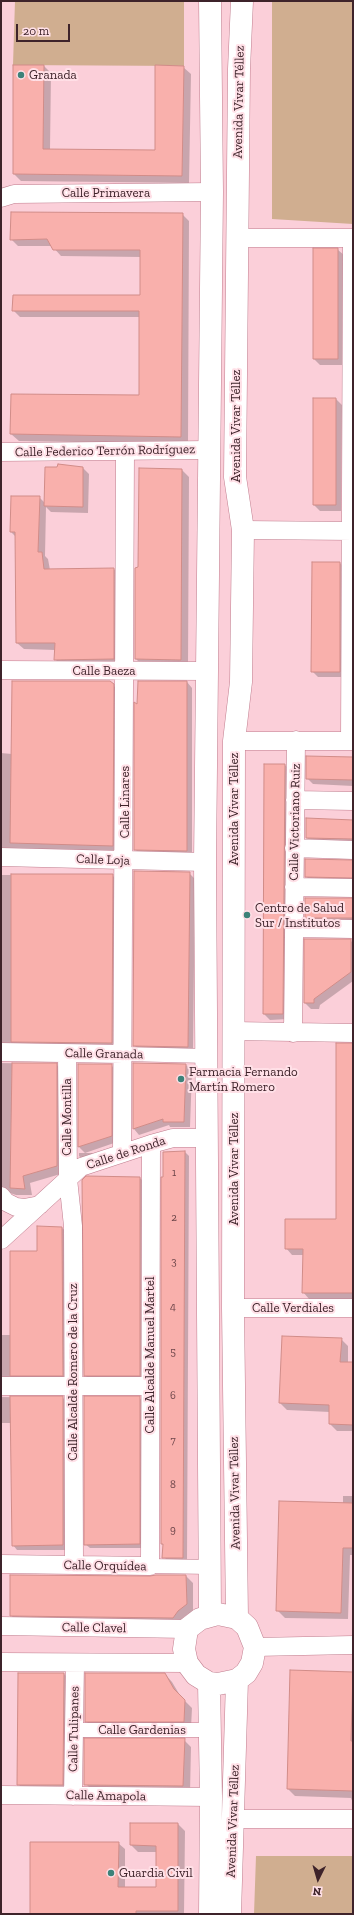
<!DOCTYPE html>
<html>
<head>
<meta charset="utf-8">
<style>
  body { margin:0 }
  #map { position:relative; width:354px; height:1915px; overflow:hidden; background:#fbcfd9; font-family:"Zilla Slab",serif }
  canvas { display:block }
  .frame { position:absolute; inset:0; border:2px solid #3e232a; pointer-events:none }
  .north { position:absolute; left:298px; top:1859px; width:40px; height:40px; -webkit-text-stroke:3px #ffe0e7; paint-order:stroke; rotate:185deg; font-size:11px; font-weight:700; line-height:16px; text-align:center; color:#3e232a }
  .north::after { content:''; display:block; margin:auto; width:14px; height:18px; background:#3e232a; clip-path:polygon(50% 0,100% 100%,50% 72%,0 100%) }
  .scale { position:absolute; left:16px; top:24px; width:54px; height:18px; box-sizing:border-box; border:2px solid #3e232a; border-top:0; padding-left:5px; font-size:12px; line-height:14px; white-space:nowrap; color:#3e232a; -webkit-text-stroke:3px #ffe0e7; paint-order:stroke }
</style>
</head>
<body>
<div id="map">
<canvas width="354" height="1915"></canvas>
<div class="frame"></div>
<div class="north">N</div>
<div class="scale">20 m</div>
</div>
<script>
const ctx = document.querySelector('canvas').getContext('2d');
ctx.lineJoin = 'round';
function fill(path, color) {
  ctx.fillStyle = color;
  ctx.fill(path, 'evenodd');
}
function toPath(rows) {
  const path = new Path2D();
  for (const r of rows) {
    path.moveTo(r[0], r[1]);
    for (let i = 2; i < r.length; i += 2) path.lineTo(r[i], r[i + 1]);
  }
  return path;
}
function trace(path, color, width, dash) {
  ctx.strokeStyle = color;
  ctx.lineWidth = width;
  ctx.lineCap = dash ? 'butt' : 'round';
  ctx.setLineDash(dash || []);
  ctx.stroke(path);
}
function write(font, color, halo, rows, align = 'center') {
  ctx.font = font + ' "Zilla Slab",serif';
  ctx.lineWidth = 4;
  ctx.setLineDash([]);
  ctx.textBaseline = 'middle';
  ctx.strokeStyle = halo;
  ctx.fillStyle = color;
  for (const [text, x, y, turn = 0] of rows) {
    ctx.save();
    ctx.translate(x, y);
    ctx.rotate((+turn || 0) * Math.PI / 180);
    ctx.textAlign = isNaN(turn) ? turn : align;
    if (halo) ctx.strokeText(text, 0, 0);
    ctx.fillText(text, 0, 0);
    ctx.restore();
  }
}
fill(toPath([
  [15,1,184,1,184,66,13,65],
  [272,1,353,1,353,224,272,219],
  [256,1856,353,1856,353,1914,254,1914]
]), '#d0ae90');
fill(toPath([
  [44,66,51,73,50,150,156,151,183,67,191,74,189,183,21,181,14,174],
  [182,214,189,221,188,444,19,441,11,434,140,396,140,317,20,317,13,310,141,296,141,257,61,256,52,246,18,246,11,239],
  [314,250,338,250,344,255,344,365,320,365,314,359],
  [336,399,342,405,341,511,320,511,314,505],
  [83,468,89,474,88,513,51,512,46,507,45,556,48,559,50,570,114,569,120,576,120,665,62,666,55,659,55,650,24,649,17,643,16,537,11,532,39,497,45,503],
  [182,470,189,477,188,667,143,666,136,659,139,568],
  [340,563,346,569,345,677,318,677,312,671],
  [187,682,192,688,192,857,141,855,135,849,138,707],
  [113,685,120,692,120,853,1,849,1,753,12,754],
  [353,758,353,786,313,784,307,778],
  [285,765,291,771,288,1019,270,1020,264,1014],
  [353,821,353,846,313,844,306,837],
  [353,861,353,884,313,883,306,876],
  [189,873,195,879,193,1053,140,1051,134,1045],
  [1,875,112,875,119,882,119,1050,1,1053],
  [353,899,353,925,312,924,306,917],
  [350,940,353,943,353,981,320,1005,319,1009,311,1009,305,1003],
  [353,1044,353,1299,309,1299,303,1292,304,1255,292,1255,286,1248,337,1220],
  [1,1063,56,1064,63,1072,64,1173,30,1183,32,1195,16,1195,7,1192,1,1194],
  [134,1064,186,1065,192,1071,190,1127,170,1127,169,1125,139,1135,134,1129],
  [79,1065,111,1065,117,1071,117,1142,85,1153,79,1147],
  [185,1152,189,1156,187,1562,168,1561,164,1557,164,1546,162,1544],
  [79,1153,92,1153,97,1158,85,1162,79,1156],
  [140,1178,144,1182,144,1379,89,1379,85,1375],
  [38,1227,62,1228,67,1232,67,1380,1,1382,1,1335,11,1335,38,1252],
  [341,1339,348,1346,348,1363,353,1363,353,1431,337,1431,330,1424,330,1412,287,1410,280,1403],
  [1,1397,63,1398,67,1402,68,1550,17,1550,13,1545,11,1423,1,1423],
  [139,1398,144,1402,143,1548,90,1548,85,1544],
  [343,1496,353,1496,353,1555,350,1555,348,1619,285,1618,277,1610,343,1504],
  [156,1576,186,1576,193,1583,193,1611,184,1617,180,1625,17,1622,11,1615],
  [352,1673,353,1803,351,1798,295,1796,288,1789],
  [64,1674,71,1681,70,1792,25,1791,18,1784],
  [165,1674,172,1682,181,1697,192,1708,191,1728,93,1728,86,1721],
  [184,1740,191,1747,190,1793,93,1791,86,1784],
  [178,1824,185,1831,184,1914,31,1914,118,1843,125,1849,125,1888,157,1888,157,1852,138,1852,131,1845]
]), '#0003');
const building = toPath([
  [13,65,44,65,43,149,155,150,155,65,184,66,182,176,13,174,13,65],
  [11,212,183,213,181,437,10,434,11,394,139,395,139,311,12,311,13,295,140,295,140,250,53,250,47,239,10,240,11,212],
  [313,248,338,248,338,359,313,359,313,248],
  [313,398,336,398,336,505,313,505,313,398],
  [58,464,83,467,83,507,44,506,45,467,57,467,58,464],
  [139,468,182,469,181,660,135,659,135,568,138,567,139,468],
  [11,496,40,496,38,552,42,552,44,569,114,568,114,659,54,660,55,643,16,643,15,532,10,532,11,496],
  [312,562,340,562,340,672,311,672,312,562],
  [12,681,110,681,114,684,113,846,10,843,12,681],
  [138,681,187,681,187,851,134,850,134,702,137,704,138,681],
  [306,756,353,757,353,780,306,779,306,756],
  [264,764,285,764,283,1014,263,1014,264,764],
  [306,818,353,820,353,839,306,838,306,818],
  [305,859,353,860,353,878,305,877,305,859],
  [134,871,190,872,188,1047,133,1046,134,871],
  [11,874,113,874,112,1043,11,1042,11,874],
  [305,898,353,898,353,918,305,918,305,898],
  [304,939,351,939,351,972,314,999,314,1003,304,1003,304,939],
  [336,1043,353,1043,353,1293,302,1293,303,1249,285,1249,285,1219,336,1219,336,1043],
  [12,1063,57,1063,57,1166,23,1176,25,1189,10,1188,12,1063],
  [133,1063,186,1064,184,1122,163,1122,163,1119,133,1129,133,1063],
  [78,1064,112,1064,112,1136,78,1147,78,1064],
  [185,1151,183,1558,162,1558,163,1544,161,1544,161,1177,163,1177,163,1152,185,1151],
  [86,1176,140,1177,140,1376,84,1376,82,1180,86,1176],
  [37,1226,62,1227,63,1376,10,1376,10,1251,37,1251,37,1226],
  [282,1336,342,1338,340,1362,353,1362,353,1425,329,1424,329,1405,279,1403,282,1336],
  [10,1396,63,1396,63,1545,12,1546,10,1396],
  [84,1396,140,1396,140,1544,84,1545,84,1396],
  [279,1501,353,1503,353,1548,343,1548,341,1613,276,1611,279,1501],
  [10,1575,150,1576,156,1575,186,1575,187,1604,178,1611,173,1618,10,1616,10,1575],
  [290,1670,353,1672,351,1741,353,1741,353,1791,287,1789,290,1670],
  [18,1673,64,1673,63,1785,17,1785,18,1673],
  [85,1673,165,1673,174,1689,185,1700,184,1722,85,1722,85,1673],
  [84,1738,185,1738,183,1786,84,1785,84,1738],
  [130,1823,178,1823,178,1911,136,1911,136,1914,30,1914,30,1842,119,1842,118,1887,156,1887,156,1846,130,1845,130,1823]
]);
fill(building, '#f9b0ac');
trace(building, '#d18c88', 1);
const pedestrian = toPath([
  [123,1054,207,1056],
  [150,1566,210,1567],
  [74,1730,210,1730]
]);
const minor = toPath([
  [1,198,14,194,212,192],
  [237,238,353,238],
  [1,452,209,450],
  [243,530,353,531],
  [1,670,207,671],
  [234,741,353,741],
  [350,741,352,238],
  [295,800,353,801],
  [294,848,353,850],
  [1,857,205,862],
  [294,887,353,888],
  [294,928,353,929],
  [234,1031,353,1033],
  [293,1033,296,740],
  [1,1052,123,1054],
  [67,1054,68,1179,73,1226,74,1565],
  [122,1153,125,451],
  [1,1196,6,1202,16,1207,24,1208,40,1205],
  [1,1240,81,1167,151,1144,173,1138,207,1138],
  [233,1308,353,1308],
  [1,1386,149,1386],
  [1,1564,150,1566,151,1144],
  [1,1626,187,1629],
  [255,1647,353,1645],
  [1,1662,187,1663],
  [1,1795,211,1797],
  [73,1796,75,1663],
  [233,1819,353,1819]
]);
const tertiary = toPath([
  [210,1,212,192,205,862,210,1615],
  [218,1614,237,1618,247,1627,255,1647,252,1663,246,1673,237,1680,218,1684,209,1683,196,1675,187,1663,184,1649,187,1629,200,1619,218,1614],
  [237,1618,233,1308,234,741,241,682,243,530,235,477,239,69,242,1],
  [209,1683,211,1797,210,1914],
  [230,1914,237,1680]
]);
trace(pedestrian, '#c07d8e', 15);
trace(minor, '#c07d8e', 19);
trace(tertiary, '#c07d8e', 23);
trace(pedestrian, '#fff', 14);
trace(minor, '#fff', 18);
trace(tertiary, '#fff', 22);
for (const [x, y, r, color] of [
  [21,75,4,"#3d8279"],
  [247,915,4,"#3d8279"],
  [181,1079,4,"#3d8279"],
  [111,1873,4,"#3d8279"]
]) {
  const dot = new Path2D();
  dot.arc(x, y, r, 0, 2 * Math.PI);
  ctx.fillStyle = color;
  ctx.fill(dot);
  trace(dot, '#ffe0e7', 1.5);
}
write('11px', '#6d464a', null, [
  ["1",174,1173],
  ["2",174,1218],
  ["3",174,1262],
  ["4",173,1307],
  ["5",173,1352],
  ["6",173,1396],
  ["7",173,1441],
  ["8",173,1485],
  ["9",173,1530]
]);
write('13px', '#3e232a', '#ffe0e7', [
  ["Granada",29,75],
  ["Centro de Salud",255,908],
  ["Sur / Institutos",255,923],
  ["Farmacia Fernando",189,1072],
  ["Martín Romero",189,1087],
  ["Guardia Civil",119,1873]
], 'left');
write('13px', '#3e232a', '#ffe0e7', [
  ["Avenida Vivar Téllez",239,102,-89],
  ["Calle Primavera",106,193],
  ["Avenida Vivar Téllez",236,426,-90],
  ["Calle Federico Terrón Rodríguez",105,451,-1],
  ["Calle Baeza",104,671],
  ["Calle Linares",125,802,-90],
  ["Avenida Vivar Téllez",234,809,-90],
  ["Calle Victoriano Ruiz",295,822,-89],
  ["Calle Loja",103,860,2],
  ["Calle Granada",104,1054,1],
  ["Calle Montilla",67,1117,-90],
  ["Calle de Ronda",126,1153,-18],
  ["Avenida Vivar Téllez",234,1169,-90],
  ["Calle Verdiales",293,1308],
  ["Calle Alcalde Manuel Martel",150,1355,-90],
  ["Calle Alcalde Romero de la Cruz",73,1372,-90],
  ["Avenida Vivar Téllez",235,1493,-91],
  ["Calle Orquídea",105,1566,1],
  ["Calle Clavel",94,1628,1],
  ["Calle Tulipanes",74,1729,-89],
  ["Calle Gardenias",142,1730],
  ["Calle Amapola",106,1796,1],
  ["Avenida Vivar Téllez",233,1821,-88]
]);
</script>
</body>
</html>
